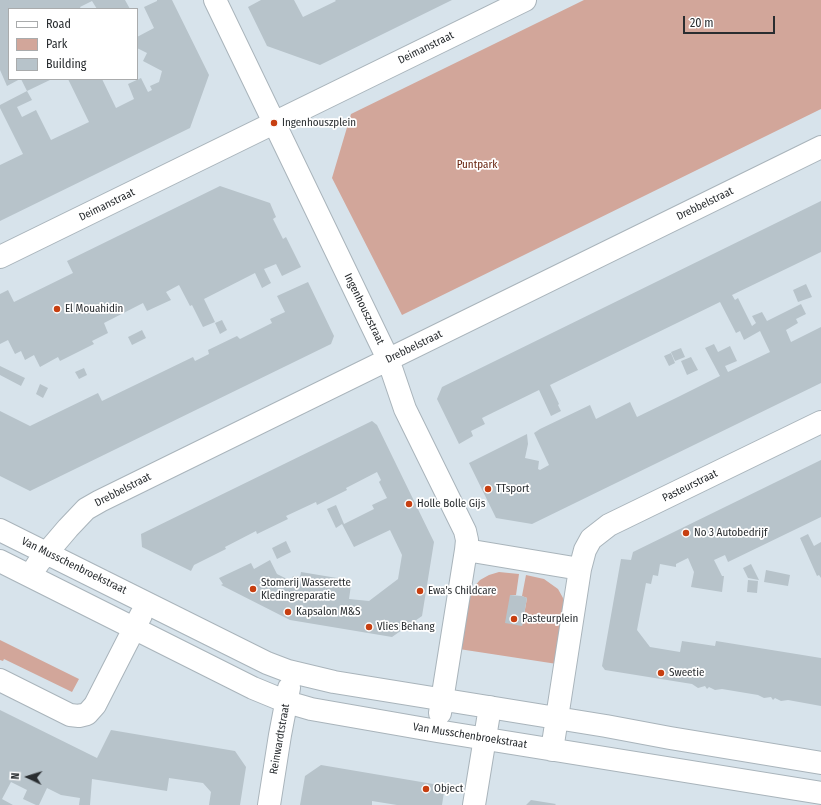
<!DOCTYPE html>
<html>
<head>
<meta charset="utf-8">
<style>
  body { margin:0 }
  #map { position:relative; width:821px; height:805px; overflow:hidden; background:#d7e3eb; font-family:"Fira Sans Condensed",sans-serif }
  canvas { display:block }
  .legend { position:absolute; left:8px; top:8px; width:130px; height:72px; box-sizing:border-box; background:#fff; border:1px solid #a9abac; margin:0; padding:5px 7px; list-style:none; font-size:12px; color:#292d30 }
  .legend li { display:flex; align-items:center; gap:8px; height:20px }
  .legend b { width:20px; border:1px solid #a9abac }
  .north { position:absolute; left:8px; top:757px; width:40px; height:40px; -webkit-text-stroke:3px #fff; paint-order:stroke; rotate:274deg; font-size:11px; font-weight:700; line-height:16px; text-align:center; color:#292d30 }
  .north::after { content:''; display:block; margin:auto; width:14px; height:18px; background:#292d30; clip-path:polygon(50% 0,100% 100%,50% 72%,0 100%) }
  .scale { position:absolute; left:683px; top:16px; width:92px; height:18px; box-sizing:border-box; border:2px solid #292d30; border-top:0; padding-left:5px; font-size:12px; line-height:14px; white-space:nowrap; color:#292d30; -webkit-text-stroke:3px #fff; paint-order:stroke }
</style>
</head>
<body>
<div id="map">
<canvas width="821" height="805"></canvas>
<ul class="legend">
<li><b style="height:5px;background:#fff"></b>Road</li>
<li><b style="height:11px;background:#d2a69a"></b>Park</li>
<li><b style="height:11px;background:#b7c3ca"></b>Building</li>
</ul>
<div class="north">N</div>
<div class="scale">20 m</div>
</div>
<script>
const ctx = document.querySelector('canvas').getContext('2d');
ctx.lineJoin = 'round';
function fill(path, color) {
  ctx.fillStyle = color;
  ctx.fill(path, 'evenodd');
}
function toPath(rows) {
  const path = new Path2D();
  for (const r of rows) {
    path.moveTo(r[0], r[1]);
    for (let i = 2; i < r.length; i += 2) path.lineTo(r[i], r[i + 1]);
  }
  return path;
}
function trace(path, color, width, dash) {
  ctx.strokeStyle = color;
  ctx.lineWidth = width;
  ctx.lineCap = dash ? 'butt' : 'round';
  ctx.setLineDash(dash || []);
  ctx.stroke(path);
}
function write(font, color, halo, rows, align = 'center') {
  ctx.font = font + ' "Fira Sans Condensed",sans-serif';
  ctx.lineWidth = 3.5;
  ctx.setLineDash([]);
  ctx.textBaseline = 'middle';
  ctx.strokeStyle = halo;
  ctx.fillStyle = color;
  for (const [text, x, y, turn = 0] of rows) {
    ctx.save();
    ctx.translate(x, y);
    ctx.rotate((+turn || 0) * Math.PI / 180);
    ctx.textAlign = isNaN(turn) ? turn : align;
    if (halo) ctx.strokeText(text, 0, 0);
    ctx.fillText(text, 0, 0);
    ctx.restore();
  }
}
fill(toPath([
  [584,0,821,0,821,109,402,315,332,178,351,114],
  [499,572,519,574,516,595,510,595,522,626,527,598,522,596,526,575,544,579,558,589,563,598,565,608,557,664,459,649,468,598,473,588,480,580,489,575],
  [0,640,79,679,72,692,4,659,3,661,0,660]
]), '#d2a69a');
fill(toPath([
  [0,0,125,0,130,9,97,9,92,1,80,7,81,9,9,9,9,79,20,79,7,86,0,70],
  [157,0,172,0,209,75,190,128,0,221,0,165,23,154,0,108,0,105,27,91,32,100,17,107,22,117,36,110,51,140,89,122,68,79,102,79,116,108,134,99,128,84,141,78,148,92,152,90,150,86,159,82,162,71,143,61,147,53,137,48,137,37,154,28,144,7,157,1],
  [261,0,294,0,303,17,336,1,335,0,452,0,320,65,267,46,248,7],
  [21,79,52,79,27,91],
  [220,186,270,203,276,217,273,219,283,239,286,237,301,267,282,276,276,264,264,269,271,283,262,288,255,273,204,299,215,322,203,327,192,305,190,306,179,285,166,292,171,300,147,311,143,303,104,323,108,333,92,341,94,344,60,361,58,357,40,367,34,355,25,360,21,351,15,354,8,340,0,344,0,294,8,290,14,302,73,273,67,261],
  [821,201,821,252,732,295,735,300,738,298,752,326,756,323,752,316,762,312,767,321,801,304,806,314,796,319,798,323,786,330,791,342,821,327,821,383,532,524,496,518,469,463,527,434,528,444,525,458,539,461,538,469,540,470,549,465,534,433,540,429,590,405,596,419,630,402,637,417,678,397,720,376,705,348,714,344,718,352,730,346,737,361,725,366,728,372,770,352,760,331,744,340,740,331,736,333,720,302,550,385,559,404,558,405,561,411,551,416,539,390,482,418,485,424,471,431,473,436,459,444,437,399,442,387],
  [308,282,334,336,331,344,30,491,0,476,0,411,30,426,98,393,102,401,193,357,195,361,209,354,208,350,237,336,240,339,272,323,270,319,285,312,277,296],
  [806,284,812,297,798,302,793,290],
  [222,320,227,330,220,334,215,323],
  [142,330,146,338,132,345,128,337],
  [681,348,685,357,675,361,671,352],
  [671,353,675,363,669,366,664,356],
  [691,357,698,370,687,375,681,361],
  [0,366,25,378,21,386,0,375],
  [84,368,87,375,79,379,75,372],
  [40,384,48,388,43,398,36,394],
  [372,421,377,425,434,542,422,616,392,637,290,620,221,585,223,584,219,578,251,563,254,569,270,560,277,574,291,581,293,576,300,577,301,572,343,579,343,583,351,585,349,599,369,601,398,579,402,555,390,530,354,547,342,524,336,528,327,509,336,505,344,524,374,509,372,505,387,498,379,482,381,480,377,472,346,488,347,490,317,505,316,502,286,516,288,519,257,534,256,531,225,547,226,549,194,565,191,571,142,547,141,534],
  [821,460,821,517,728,562,725,555,714,560,722,576,724,576,722,592,691,587,694,572,688,558,676,564,676,567,660,564,658,576,653,575,651,584,646,583,637,630,650,647,680,652,682,641,715,646,716,641,821,658,821,706,788,700,781,701,775,698,773,700,771,697,764,698,758,695,722,689,715,690,709,687,707,689,705,686,698,688,692,684,605,670,602,666,621,559,631,560,633,552],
  [808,534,814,546,821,542,821,578,819,575,817,576,800,538],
  [286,541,291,552,277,559,272,548],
  [751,564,759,580,748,578,743,568],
  [766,570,790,575,788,586,764,582],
  [748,580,758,581,757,593,747,592],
  [510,595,522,596,527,598,522,626,505,623],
  [0,710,97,758,111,730,235,751,246,767,240,805,209,805,211,792,203,783,169,778,167,791,92,779,90,805,79,805,80,798,61,795,47,788,39,805,36,805,23,799,27,790,11,782,2,799,13,805,0,805],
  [321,765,445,786,442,805,397,805,372,801,372,805,300,805,305,776],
  [531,800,556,804,555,805,526,805]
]), '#b7c3ca');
const minor = toPath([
  [215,0,388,359,405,409,465,531,467,540,466,550],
  [0,257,525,0],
  [0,530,267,663,288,671,334,682,606,726,670,738,821,763],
  [0,561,253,688,287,702,311,709,437,731,821,793],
  [30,576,39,562,68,528,86,509,100,501,821,147],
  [0,680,70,715,79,716,87,714,95,705,141,615],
  [440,713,466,550,580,569],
  [552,750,580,569,585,550,591,539,609,525,821,422],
  [269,805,280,735,289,688],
  [474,805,490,707]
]);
trace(minor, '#a9b4bb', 24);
trace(minor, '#fff', 22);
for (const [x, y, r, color] of [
  [274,123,4,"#c73f11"],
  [57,309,4,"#c73f11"],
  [488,489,4,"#c73f11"],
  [409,504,4,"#c73f11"],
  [686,533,4,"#c73f11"],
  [253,589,4,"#c73f11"],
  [420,591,4,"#c73f11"],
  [288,612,4,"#c73f11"],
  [514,619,4,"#c73f11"],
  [369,627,4,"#c73f11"],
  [661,673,4,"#c73f11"],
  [426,789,4,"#c73f11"]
]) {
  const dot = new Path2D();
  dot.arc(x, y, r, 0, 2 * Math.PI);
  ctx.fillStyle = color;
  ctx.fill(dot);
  trace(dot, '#fff', 1.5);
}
write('11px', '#292d30', '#fff', [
  ["Deimanstraat",426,48,-26],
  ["Drebbelstraat",705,204,-26],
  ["Deimanstraat",107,205,-26],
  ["Ingenhouszstraat",364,309,64],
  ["Drebbelstraat",414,347,-26],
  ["Pasteurstraat",690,486,-26],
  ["Drebbelstraat",123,490,-27],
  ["Van Musschenbroekstraat",74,566,26],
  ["Van Musschenbroekstraat",470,736,9],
  ["Reinwardtstraat",280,739,-80]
]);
write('11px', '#292d30', '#fff', [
  ["Ingenhouszplein",282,123],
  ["El Mouahidin",65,309],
  ["TTsport",496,489],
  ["Holle Bolle Gijs",417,504],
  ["No 3 Autobedrijf",694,533],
  ["Stomerij Wasserette",261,583],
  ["Kledingreparatie",261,596],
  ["Ewa's Childcare",428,591],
  ["Kapsalon M&S",296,612],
  ["Pasteurplein",522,619],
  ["Vlies Behang",377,627],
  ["Sweetie",669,673],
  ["Object",434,789]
], 'left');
write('11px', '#651f09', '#fff', [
  ["Puntpark",477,165]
]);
</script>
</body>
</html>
